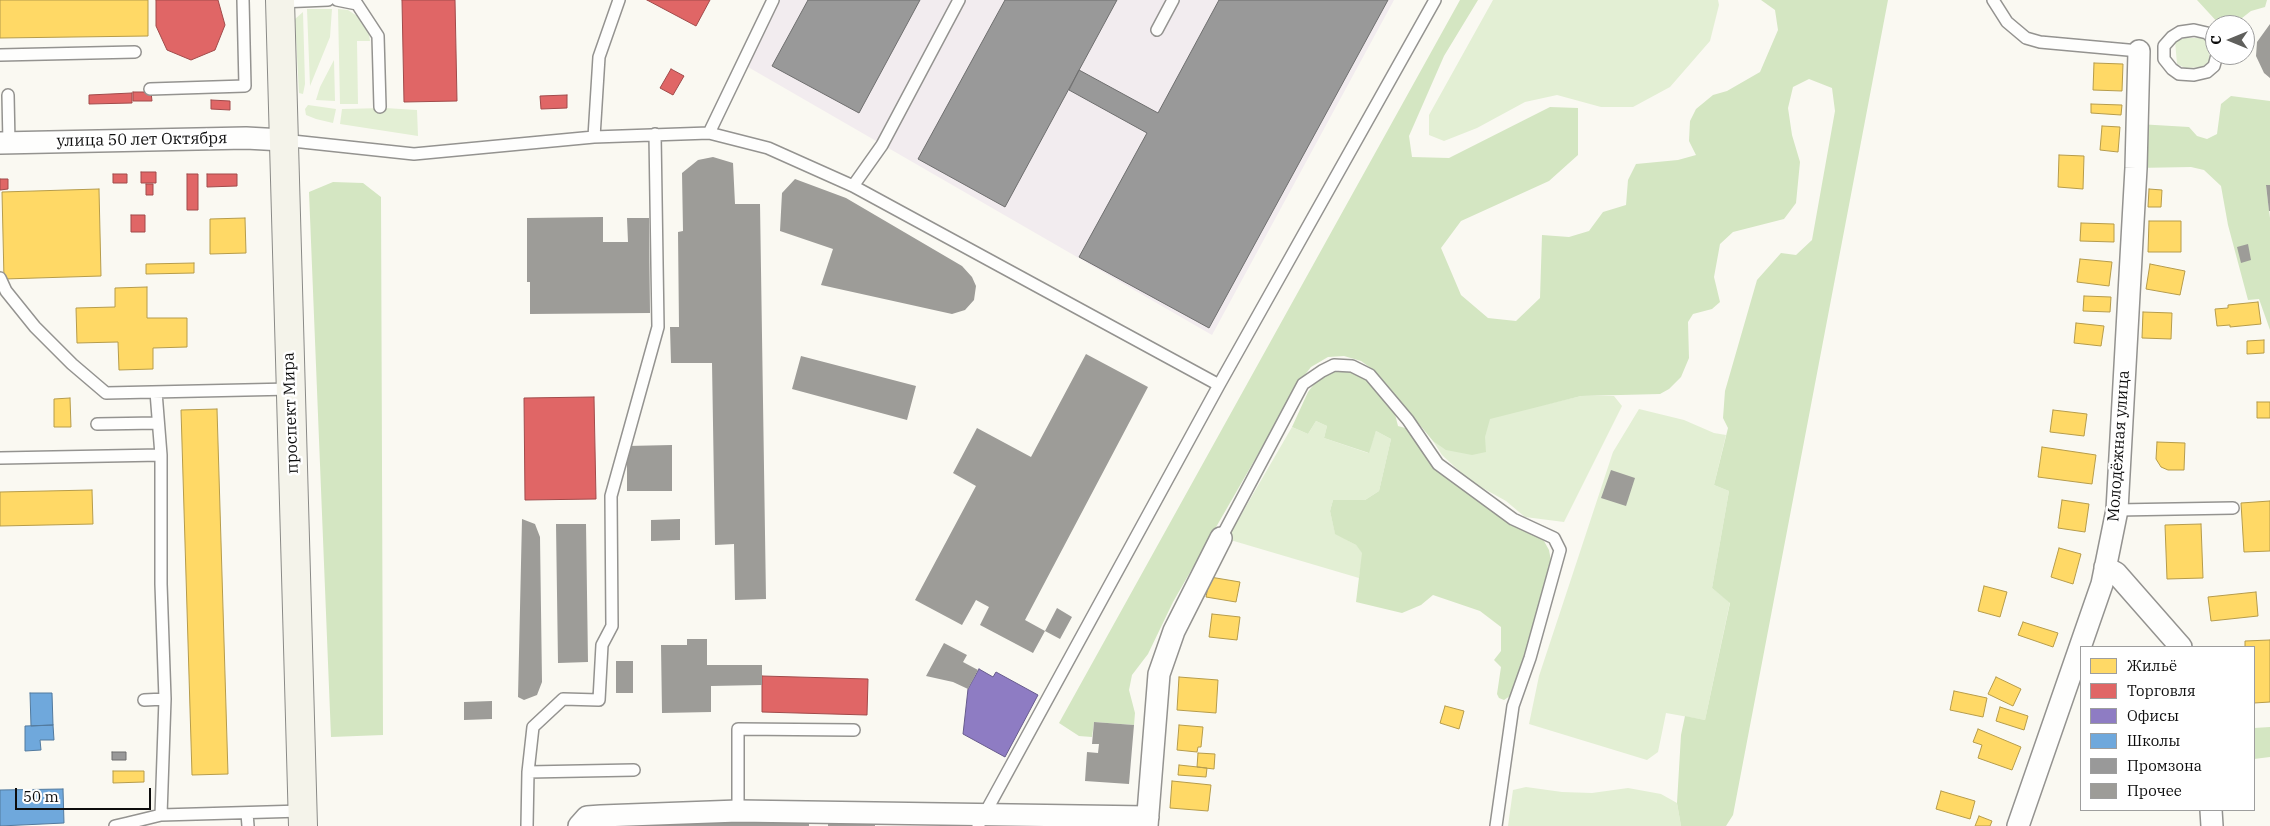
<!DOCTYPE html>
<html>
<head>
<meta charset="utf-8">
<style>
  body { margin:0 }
  #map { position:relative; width:2270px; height:826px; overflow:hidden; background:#faf9f2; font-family:"IBM Plex Serif",serif }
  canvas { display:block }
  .legend { position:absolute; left:2080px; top:646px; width:175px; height:165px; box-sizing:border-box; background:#fff; border:1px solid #9e9e9e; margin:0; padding:6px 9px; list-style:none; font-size:15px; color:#0d0d0d }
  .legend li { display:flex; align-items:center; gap:10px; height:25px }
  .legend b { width:25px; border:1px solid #9e9e9e }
  .north { position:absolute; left:2205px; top:15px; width:50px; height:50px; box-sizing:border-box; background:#fff; border:1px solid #9e9e9e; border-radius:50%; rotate:270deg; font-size:14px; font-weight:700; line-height:20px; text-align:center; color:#0d0d0d }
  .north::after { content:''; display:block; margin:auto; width:18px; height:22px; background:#60605d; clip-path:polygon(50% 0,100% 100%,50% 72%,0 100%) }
  .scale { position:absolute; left:15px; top:788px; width:136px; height:22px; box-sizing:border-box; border:2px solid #0d0d0d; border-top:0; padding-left:6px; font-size:15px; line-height:18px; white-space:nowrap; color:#0d0d0d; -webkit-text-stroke:4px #fff; paint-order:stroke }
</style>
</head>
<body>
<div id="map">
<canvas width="2270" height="826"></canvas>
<ul class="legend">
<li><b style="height:14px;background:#ffd966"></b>Жильё</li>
<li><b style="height:14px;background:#e06666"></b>Торговля</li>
<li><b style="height:14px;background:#8e7cc3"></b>Офисы</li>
<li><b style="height:14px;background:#6fa8dc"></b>Школы</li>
<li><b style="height:14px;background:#999"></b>Промзона</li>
<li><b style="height:14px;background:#9d9c98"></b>Прочее</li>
</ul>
<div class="north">С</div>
<div class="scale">50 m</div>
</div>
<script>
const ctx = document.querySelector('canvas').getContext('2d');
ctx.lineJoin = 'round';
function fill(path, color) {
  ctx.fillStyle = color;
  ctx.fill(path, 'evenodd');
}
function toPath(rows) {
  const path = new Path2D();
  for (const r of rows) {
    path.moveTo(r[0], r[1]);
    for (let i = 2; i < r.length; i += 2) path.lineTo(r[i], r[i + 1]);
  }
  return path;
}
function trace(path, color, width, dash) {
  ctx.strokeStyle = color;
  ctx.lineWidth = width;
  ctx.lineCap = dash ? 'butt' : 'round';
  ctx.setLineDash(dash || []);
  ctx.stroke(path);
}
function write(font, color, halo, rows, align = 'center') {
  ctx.font = font + ' "IBM Plex Serif",serif';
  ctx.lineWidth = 5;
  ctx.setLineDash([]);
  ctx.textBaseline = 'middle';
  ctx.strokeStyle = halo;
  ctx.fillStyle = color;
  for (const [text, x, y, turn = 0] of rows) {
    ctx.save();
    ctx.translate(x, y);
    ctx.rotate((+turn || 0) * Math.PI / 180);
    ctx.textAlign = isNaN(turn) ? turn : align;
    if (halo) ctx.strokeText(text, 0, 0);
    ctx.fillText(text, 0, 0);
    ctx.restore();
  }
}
fill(toPath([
  [780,0,1394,0,1212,335,748,67]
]), '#f2ecef');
fill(toPath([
  [1493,0,1718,0,1719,5,1710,41,1670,87,1633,107,1601,107,1557,95,1525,102,1477,128,1444,141,1429,135,1429,115],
  [307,9,332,9,330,37,310,86],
  [338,9,348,10,357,16,369,34,370,41,357,41,358,104,340,104],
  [303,12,305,84,303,94,299,93,295,19],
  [2185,38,2201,38,2208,41,2210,61,2202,67,2185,68,2177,64,2175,41],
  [334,60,335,101,316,100,320,87],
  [308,105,336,109,333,123,316,119,306,115,305,109],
  [385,108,417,110,418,136,340,124,342,109],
  [1581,396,1614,396,1622,406,1564,522,1525,517,1506,501,1470,481,1442,455,1433,441,1433,431],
  [1639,409,1684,420,1714,433,1726,435,1714,485,1729,491,1712,588,1730,602,1705,720,1666,713,1658,752,1647,760,1529,724,1539,676,1613,452],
  [1316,421,1327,426,1324,438,1368,453,1376,431,1391,439,1379,491,1365,500,1333,500,1330,511,1335,533,1356,545,1363,553,1359,578,1227,539,1292,427,1308,434],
  [1526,787,1562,792,1592,793,1628,788,1661,794,1677,803,1681,826,1508,826,1513,790]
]), '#e3efd4');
fill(toPath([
  [1460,0,1478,0,1444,56,1409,136,1412,157,1449,158,1550,107,1578,108,1578,155,1549,181,1461,221,1441,248,1461,295,1488,318,1516,321,1540,298,1542,235,1569,237,1589,231,1603,212,1626,205,1628,180,1636,164,1678,160,1696,155,1689,141,1690,121,1696,109,1713,95,1727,91,1760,72,1778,30,1775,10,1761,0,1888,0,1733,815,1726,826,1681,826,1677,803,1681,735,1685,716,1705,720,1730,603,1712,588,1729,491,1714,485,1728,428,1723,418,1725,391,1757,280,1781,253,1796,255,1812,240,1835,111,1832,88,1809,79,1793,87,1788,108,1792,135,1800,162,1796,203,1784,219,1733,232,1720,244,1714,277,1720,302,1712,309,1693,314,1688,322,1689,358,1681,377,1669,389,1660,394,1581,396,1490,419,1485,437,1486,452,1472,455,1446,450,1433,441,1375,371,1361,361,1344,356,1328,357,1311,367,1300,381,1173,602,1148,654,1132,675,1129,690,1135,713,1134,725,1094,722,1092,737,1079,736,1059,723],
  [2197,0,2267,0,2265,7,2251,11,2233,25,2220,25],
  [2231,96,2270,101,2270,185,2266,186,2270,218,2270,330,2259,299,2248,300,2228,225,2221,186,2204,170,2191,167,2136,168,2138,124,2189,127,2197,136,2207,139,2217,134,2221,104],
  [333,182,363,183,381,197,383,735,331,737,309,192],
  [1340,368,1356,371,1369,380,1395,414,1398,426,1409,429,1435,466,1509,520,1544,541,1549,550,1551,561,1527,649,1510,696,1504,700,1499,698,1497,694,1501,667,1494,660,1501,651,1501,627,1480,611,1433,595,1421,605,1402,613,1356,602,1362,553,1356,545,1335,534,1330,511,1333,500,1365,500,1379,491,1391,439,1376,431,1369,453,1324,438,1327,426,1316,421,1308,434,1292,427,1308,392,1317,380,1326,373],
  [2270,727,2270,757,2254,759,2254,728]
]), '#d4e6c2');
const homes = toPath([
  [0,0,148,0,148,36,0,38,0,0],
  [2094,63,2123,64,2122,91,2093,90,2094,63],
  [2091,104,2122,105,2121,115,2091,113,2091,104],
  [2102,126,2120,127,2118,152,2100,150,2102,126],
  [2059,155,2084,156,2083,189,2058,187,2059,155],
  [99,189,101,276,4,279,2,192,99,189],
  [2149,189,2162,190,2161,207,2148,207,2149,189],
  [245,218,246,253,210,254,210,219,245,218],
  [2149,221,2181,221,2181,252,2148,252,2149,221],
  [2081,223,2114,224,2114,242,2080,241,2081,223],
  [2080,259,2112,262,2109,286,2077,282,2080,259],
  [194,263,194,273,146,274,146,264,194,263],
  [2150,264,2185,271,2180,295,2146,289,2150,264],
  [147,287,147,318,187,318,187,347,153,348,153,369,119,370,118,342,77,343,76,308,115,307,115,288,147,287],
  [2084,296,2111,297,2110,312,2083,311,2084,296],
  [2258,302,2261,324,2230,327,2230,325,2217,326,2215,309,2228,308,2228,305,2258,302],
  [2143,312,2172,313,2171,339,2142,338,2143,312],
  [2076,323,2104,326,2101,346,2074,343,2076,323],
  [2264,340,2264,353,2247,354,2247,341,2264,340],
  [70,398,71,427,54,427,54,399,70,398],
  [2257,402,2270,402,2270,418,2257,418,2257,402],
  [217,409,228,774,192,775,181,410,217,409],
  [2053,410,2087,414,2084,436,2050,432,2053,410],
  [2157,442,2185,443,2184,470,2168,470,2161,467,2156,459,2157,442],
  [2042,447,2096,455,2092,484,2038,477,2042,447],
  [92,490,93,524,0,526,0,492,92,490],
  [2062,500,2089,504,2085,532,2058,528,2062,500],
  [2270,501,2270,551,2244,552,2241,503,2270,501],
  [2201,524,2203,578,2167,579,2165,525,2201,524],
  [2059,548,2081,554,2073,584,2051,577,2059,548],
  [1210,577,1240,582,1236,602,1206,597,1210,577],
  [1984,586,2007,592,2000,617,1978,611,1984,586],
  [2256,592,2258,616,2211,621,2208,597,2256,592],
  [1212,614,1240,617,1237,640,1209,637,1212,614],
  [2023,622,2058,633,2053,647,2018,635,2023,622],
  [2270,640,2270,702,2254,703,2254,647,2245,647,2245,641,2270,640],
  [1179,677,1218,680,1216,713,1177,710,1179,677],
  [1996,677,2021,689,2013,706,1988,694,1996,677],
  [1954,691,1987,698,1983,717,1950,710,1954,691],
  [1445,706,1464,711,1459,729,1440,723,1445,706],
  [2000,707,2028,716,2024,730,1996,721,2000,707],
  [1179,725,1203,727,1201,747,1198,747,1197,752,1177,750,1179,725],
  [1978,729,2021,747,2012,770,1978,758,1982,745,1973,742,1978,729],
  [1198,753,1215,754,1214,769,1197,767,1198,753],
  [1179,765,1207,768,1206,777,1178,775,1179,765],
  [113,771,144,771,144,782,113,783,113,771],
  [1172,781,1211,785,1208,811,1170,808,1172,781],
  [1941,791,1975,801,1970,819,1936,809,1941,791],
  [1979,816,1992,821,1990,826,1975,826,1979,816]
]);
fill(homes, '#ffd966');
trace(homes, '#b69c4b', 1);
const shops = toPath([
  [156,0,218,0,225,25,215,50,191,60,167,50,156,26,156,0],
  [402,0,455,0,457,101,404,102,402,0],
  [647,0,710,0,696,26,647,0],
  [671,69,684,76,673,95,660,88,671,69],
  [133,92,151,92,152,101,133,101,133,92],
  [132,93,132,103,89,104,89,95,132,93],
  [567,95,567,108,541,109,540,96,567,95],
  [211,100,230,101,230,110,211,109,211,100],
  [141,172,156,172,156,183,141,183,141,172],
  [113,174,127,174,127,183,113,183,113,174],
  [187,174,198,174,198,210,187,210,187,174],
  [207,174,237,174,237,186,207,187,207,174],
  [0,179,8,179,8,189,0,190,0,179],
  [146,184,153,184,153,195,146,195,146,184],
  [131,215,145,215,145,232,131,232,131,215],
  [594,397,596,499,525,500,524,398,594,397],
  [762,676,868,679,867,715,762,712,762,676]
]);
fill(shops, '#e06666');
trace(shops, '#a14b4b', 1);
const offices = toPath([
  [979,669,993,677,996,672,1038,695,1005,757,963,734,968,689,979,669]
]);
fill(offices, '#8e7cc3');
trace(offices, '#675b8c', 1);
const schools = toPath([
  [30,693,52,693,53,725,31,726,30,693],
  [53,725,54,740,40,740,41,750,25,751,25,726,53,725],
  [63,789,64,823,0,826,0,790,63,789]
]);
fill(schools, '#6fa8dc');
trace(schools, '#527a9e', 1);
const industry = toPath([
  [808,0,920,0,859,113,772,66,808,0],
  [1005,0,1117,0,1005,207,918,159,1005,0],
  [1219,0,1388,0,1209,328,1079,257,1147,133,1069,90,1079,70,1158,113,1219,0],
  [112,752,126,752,126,760,112,760,112,752]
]);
fill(industry, '#999');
trace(industry, '#6f6f6f', 1);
fill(toPath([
  [2270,24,2270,78,2264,73,2256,56,2257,42],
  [713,157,733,163,735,204,760,204,766,599,735,600,734,544,715,545,712,363,671,363,670,327,679,327,678,232,683,231,682,173,698,160],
  [795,179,846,198,962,266,972,277,976,286,974,300,965,310,952,314,821,285,833,249,780,231,782,193],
  [2266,185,2270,185,2270,211,2269,211],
  [603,217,603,242,628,242,627,218,649,218,650,313,530,314,530,282,527,282,527,218],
  [2248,244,2251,260,2241,263,2237,247],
  [1086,354,1148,387,1025,620,1045,631,1033,653,980,625,989,607,976,600,962,625,915,600,976,486,953,473,977,428,1031,457],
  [801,356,916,386,907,420,792,389],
  [672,445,672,491,627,491,627,446],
  [1611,470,1635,478,1626,506,1601,498],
  [522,519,535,524,540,537,542,682,537,695,524,700,518,697],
  [680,519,680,540,651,541,651,520],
  [556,524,586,524,588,662,558,663],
  [1057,608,1072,617,1060,639,1045,631],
  [687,639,707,639,707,665,762,665,762,685,711,686,711,712,662,713,661,645,687,645],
  [944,643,967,655,963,662,978,670,968,689,953,682,926,676],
  [616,661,633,661,633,693,616,693],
  [492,701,492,719,464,720,464,702],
  [1094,722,1134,725,1129,784,1085,781,1087,752,1098,753,1099,744,1092,744],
  [875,817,875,826,828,826,828,818],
  [809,821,809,826,602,826,602,823]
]), '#9d9c98');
const service = toPath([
  [337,0,357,4,378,36,380,107],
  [1993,0,2007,22,2026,38,2040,42,2139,51],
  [280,2,328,0],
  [1157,30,1173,0],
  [2215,41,2207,33,2194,30,2180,32,2172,37,2164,46,2164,59,2172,69,2179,74,2194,75,2207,72,2214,66,2217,55],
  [0,55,135,52],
  [150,89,245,86,243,0],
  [8,95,9,143],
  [709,133,773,0],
  [594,137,599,57,619,0],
  [283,140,414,154,594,137,709,133,768,148,853,186,1219,385],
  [853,186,882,145,959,0],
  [0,278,6,291,35,327,72,364,106,393,291,389],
  [156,392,161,455,161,584,165,699,161,815,302,811],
  [97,424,157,423],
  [0,458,161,455],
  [2117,510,2233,508],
  [1221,538,1303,384,1322,371,1334,365,1352,366,1370,375,1408,420,1438,464,1513,519,1554,538,1560,550,1530,658,1513,706,1496,826],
  [144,700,165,699],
  [528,772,533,727,563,699,599,700,602,645,612,626,611,496,658,327,655,134],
  [738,811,738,729,854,730],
  [247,813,248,826],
  [115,826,128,823],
  [128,826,128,823,161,815],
  [527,826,528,772,634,770],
  [978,826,1219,385,1435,0]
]);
const minor = toPath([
  [0,143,246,138,283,140],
  [2105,567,2116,573,2181,647],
  [2211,810,2212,826],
  [579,826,587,817,601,816,738,811,1148,817],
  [1147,826,1159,674,1174,631,1221,538],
  [2018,826,2102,584,2117,510,2136,168,2139,51]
]);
const secondary = toPath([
  [280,0,303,826]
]);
trace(service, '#949390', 14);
trace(minor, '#949390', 24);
trace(secondary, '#8a8a87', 30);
trace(service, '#fefefd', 11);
trace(minor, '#fefefd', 21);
trace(secondary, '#f4f3ea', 28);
write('16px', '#0d0d0d', '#fff', [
  ["улица 50 лет Октября",142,140,-1],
  ["проспект Мира",291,413,-92],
  ["Молодёжная улица",2119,446,-86]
]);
</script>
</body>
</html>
